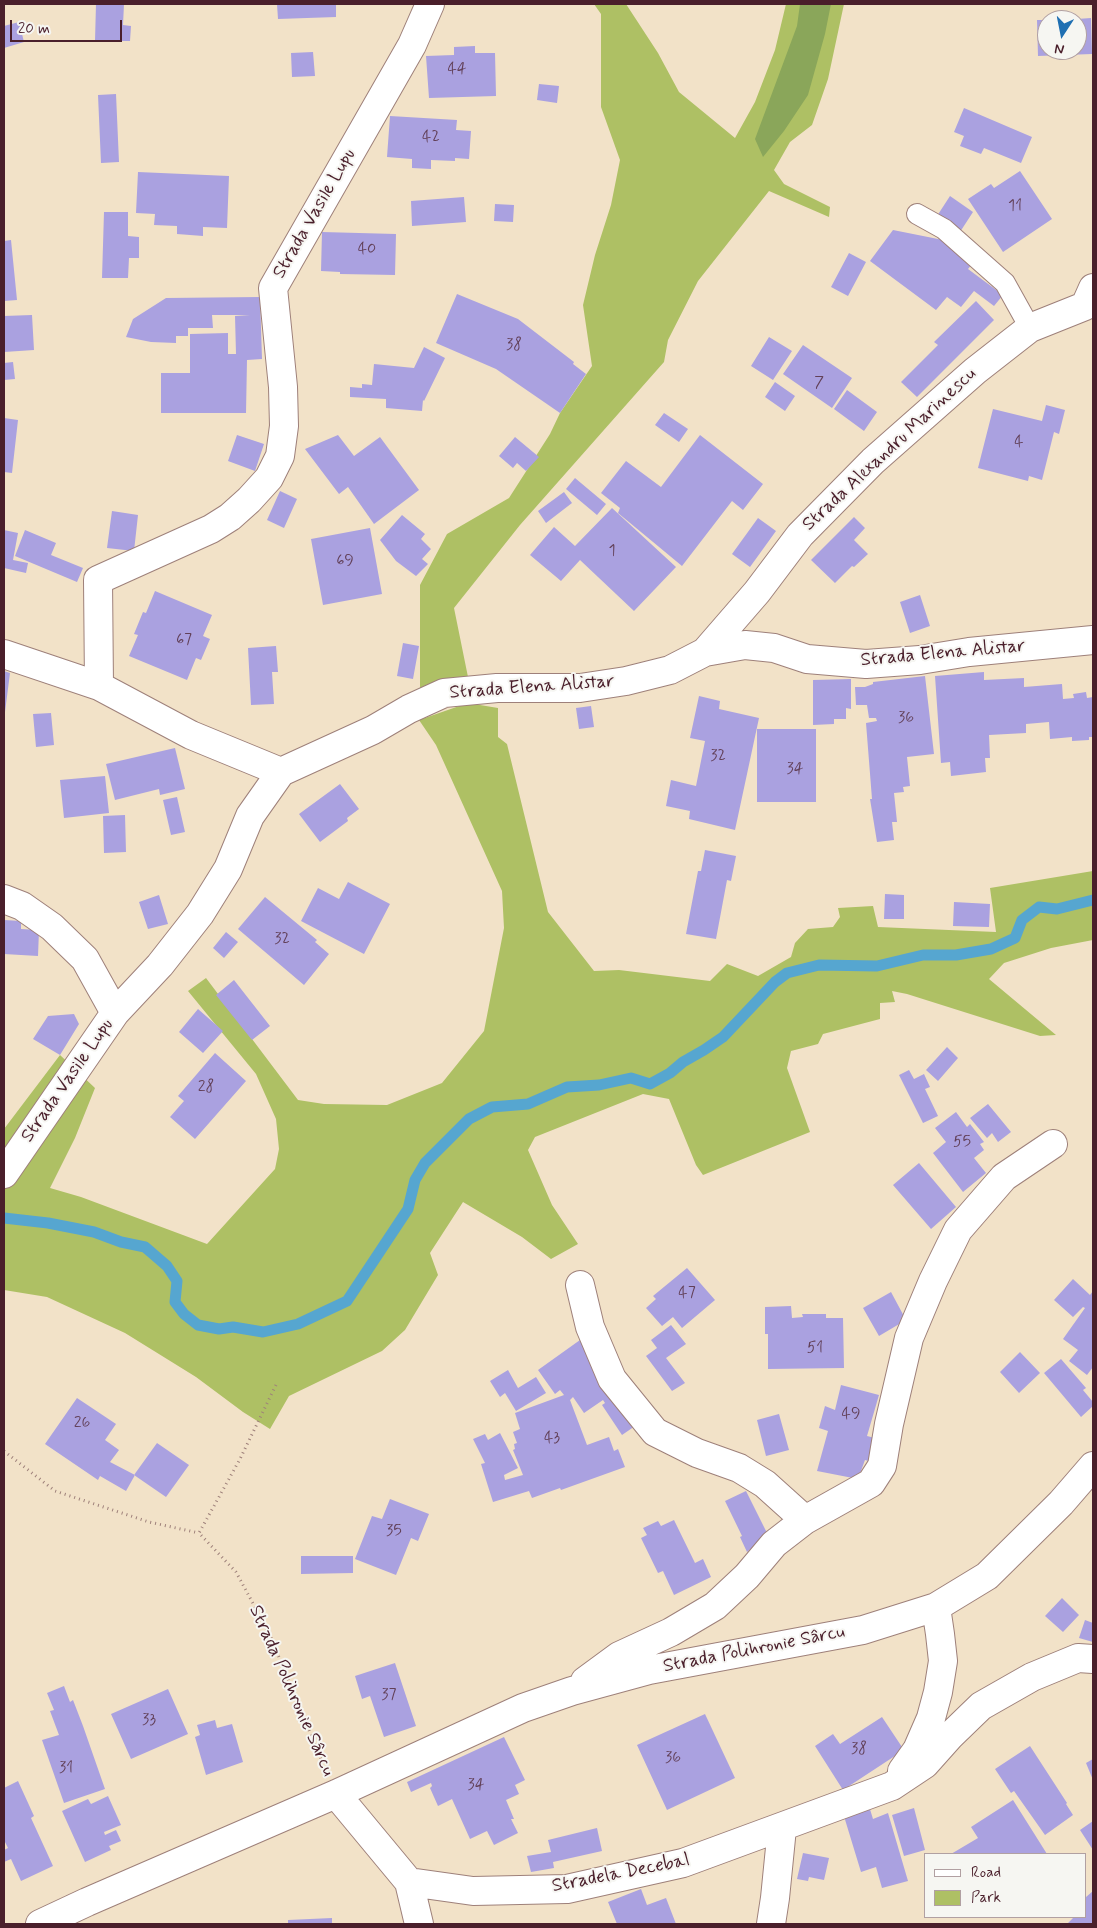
<!DOCTYPE html>
<html>
<head>
<meta charset="utf-8">
<style>
  body { margin:0 }
  #map { position:relative; width:1097px; height:1928px; overflow:hidden; background:#f2e2c8; font-family:Mynerve,sans-serif }
  canvas { display:block }
  .frame { position:absolute; inset:0; border:5px solid #4a1f2b; pointer-events:none }
  .legend { position:absolute; left:924px; top:1853px; width:162px; height:65px; box-sizing:border-box; background:#f6f6f2; border:1px solid #b1a0a2; margin:0; padding:6px 9px; list-style:none; font-size:15px; color:#4a1f2b }
  .legend li { display:flex; align-items:center; gap:10px; height:25px }
  .legend b { width:25px; border:1px solid #b1a0a2 }
  .north { position:absolute; left:1037px; top:10px; width:50px; height:50px; box-sizing:border-box; background:#f6f6f2; border:1px solid #b1a0a2; border-radius:50%; rotate:191deg; font-size:14px; font-weight:700; line-height:20px; text-align:center; color:#4a1f2b }
  .north::after { content:''; display:block; margin:auto; width:18px; height:22px; background:#1f6fb2; clip-path:polygon(50% 0,100% 100%,50% 72%,0 100%) }
  .scale { position:absolute; left:10px; top:20px; width:112px; height:22px; box-sizing:border-box; border:2px solid #4a1f2b; border-top:0; padding-left:6px; font-size:15px; line-height:18px; white-space:nowrap; color:#4a1f2b; -webkit-text-stroke:4px #f6f6f2; paint-order:stroke }
</style>
</head>
<body>
<div id="map">
<canvas width="1097" height="1928"></canvas>
<div class="frame"></div>
<ul class="legend">
<li><b style="height:6px;background:#fff"></b>Road</li>
<li><b style="height:14px;background:#aec064"></b>Park</li>
</ul>
<div class="north">N</div>
<div class="scale">20 m</div>
</div>
<script>
const ctx = document.querySelector('canvas').getContext('2d');
ctx.lineJoin = 'round';
function fill(path, color) {
  ctx.fillStyle = color;
  ctx.fill(path, 'evenodd');
}
function toPath(rows) {
  const path = new Path2D();
  for (const r of rows) {
    path.moveTo(r[0], r[1]);
    for (let i = 2; i < r.length; i += 2) path.lineTo(r[i], r[i + 1]);
  }
  return path;
}
function trace(path, color, width, dash) {
  ctx.strokeStyle = color;
  ctx.lineWidth = width;
  ctx.lineCap = dash ? 'butt' : 'round';
  ctx.setLineDash(dash || []);
  ctx.stroke(path);
}
function write(font, color, halo, rows, align = 'center') {
  ctx.font = font + ' Mynerve,sans-serif';
  ctx.lineWidth = 4;
  ctx.setLineDash([]);
  ctx.textBaseline = 'middle';
  ctx.strokeStyle = halo;
  ctx.fillStyle = color;
  for (const [text, x, y, turn = 0] of rows) {
    ctx.save();
    ctx.translate(x, y);
    ctx.rotate((+turn || 0) * Math.PI / 180);
    ctx.textAlign = isNaN(turn) ? turn : align;
    if (halo) ctx.strokeText(text, 0, 0);
    ctx.fillText(text, 0, 0);
    ctx.restore();
  }
}
fill(toPath([
  [594,4,626,4,658,53,679,92,735,138,755,102,775,50,786,4,844,4,828,79,812,125,790,142,774,170,784,184,830,207,829,217,769,191,698,281,668,340,664,362,520,525,454,608,468,677,420,689,420,585,447,534,509,498,550,434,560,413,592,366,583,305,595,255,611,205,620,160,601,107,601,14],
  [468,703,498,708,498,737,507,744,548,912,594,971,619,970,710,981,727,964,758,976,791,957,795,943,808,929,833,927,840,917,838,908,873,906,878,927,996,932,990,888,1093,871,1093,940,1051,948,1004,963,989,979,1056,1035,1040,1036,907,994,892,991,895,1002,880,1003,880,1019,823,1034,818,1044,791,1051,787,1068,810,1132,703,1175,696,1165,669,1099,643,1094,535,1137,528,1150,552,1205,578,1244,551,1259,522,1237,463,1202,430,1253,438,1275,405,1330,382,1351,289,1396,270,1429,243,1412,196,1377,125,1333,47,1297,4,1290,4,1129,60,1055,95,1088,75,1138,50,1188,81,1197,207,1244,275,1169,279,1149,276,1119,256,1074,188,991,206,978,298,1100,324,1104,387,1105,442,1083,484,1031,504,928,502,891,436,745,419,720]
]), '#aec064');
fill(toPath([
  [800,4,831,4,825,34,808,95,784,131,763,157,755,139,797,26]
]), '#8aa65a');
trace(toPath([
  [4,1218,48,1223,94,1232,121,1242,145,1247,167,1266,177,1281,175,1302,184,1314,198,1325,219,1329,233,1327,263,1332,298,1324,347,1301,408,1209,415,1180,425,1163,469,1119,492,1107,528,1104,567,1087,599,1085,631,1078,650,1084,670,1073,683,1062,704,1050,723,1037,775,982,787,973,819,965,877,966,923,955,956,955,991,949,1015,938,1022,920,1039,907,1057,909,1093,900]
]), '#56a6d0', 11);
fill(toPath([
  [96,4,124,4,123,25,131,26,130,41,95,41],
  [277,4,336,4,336,17,278,19],
  [1091,18,1092,54,1038,56,1037,20,1047,20,1047,50,1077,50,1077,19],
  [19,22,24,42,4,48,4,26],
  [475,46,475,53,495,53,496,96,429,98,426,56,454,55,454,47],
  [313,52,315,76,292,77,291,53],
  [539,84,559,86,557,103,537,100],
  [116,94,119,162,101,163,98,95],
  [964,108,1032,137,1021,163,984,148,981,154,960,146,964,136,954,132],
  [390,116,457,120,456,130,471,131,469,159,455,158,455,161,431,160,431,169,412,168,412,159,387,157],
  [1020,171,1052,219,1003,252,968,199,991,184,994,188],
  [138,172,229,176,227,228,203,227,203,236,177,234,177,226,154,225,155,214,136,213],
  [950,196,973,212,960,232,937,216],
  [464,197,466,222,412,226,411,201],
  [495,204,514,205,513,222,494,221],
  [104,212,128,212,128,236,139,237,139,258,129,258,128,278,102,278],
  [893,230,943,240,973,263,968,269,1003,295,994,306,974,291,961,307,947,297,936,310,870,261],
  [322,232,396,234,395,275,340,274,340,272,321,271],
  [11,240,17,300,4,301,4,241],
  [849,253,866,262,848,296,831,287],
  [457,294,518,319,574,362,573,364,586,374,560,413,496,369,436,343],
  [260,297,262,359,247,360,246,413,161,413,161,373,190,373,190,334,228,333,228,354,236,354,235,316,250,315,212,315,213,328,188,328,188,336,176,336,176,343,151,342,126,337,133,319,166,298],
  [976,301,994,320,917,397,901,382,938,345,934,342],
  [32,315,34,350,4,352,4,316],
  [769,337,792,351,773,380,751,366],
  [803,345,852,378,832,408,783,374],
  [424,347,445,358,424,401,423,400,422,411,386,408,386,399,350,397,350,387,362,388,362,384,372,385,374,364,414,368],
  [13,362,15,379,4,380,4,363],
  [775,382,795,396,785,411,765,397],
  [847,390,877,412,864,431,834,409],
  [1046,405,1065,410,1059,434,1054,432,1042,480,1029,476,1028,481,978,468,993,409,1042,421],
  [664,413,688,429,679,442,655,425],
  [4,418,18,420,12,473,4,472],
  [237,435,264,444,255,471,228,461],
  [338,435,354,456,380,437,419,490,374,524,348,487,339,494,305,449],
  [700,435,763,484,743,510,732,501,682,566,618,513,620,508,601,493,626,461,661,487],
  [515,437,539,457,526,471,517,463,513,468,499,456],
  [575,478,606,504,597,515,566,489],
  [280,491,297,499,284,528,267,520],
  [564,492,572,503,546,523,538,511],
  [612,508,676,567,634,611,580,560,561,581,530,555,554,527,575,546],
  [112,511,138,515,134,551,107,548],
  [402,515,425,534,421,539,431,549,422,559,428,564,416,576,396,561,380,540],
  [854,517,865,528,854,540,868,554,854,567,852,566,835,583,811,560],
  [758,518,776,531,750,567,732,554],
  [370,528,382,594,323,605,311,539],
  [4,530,18,533,13,560,28,563,26,573,4,568],
  [25,530,56,543,51,555,83,568,77,582,15,556],
  [155,591,212,615,203,636,210,639,201,660,196,658,187,680,129,656,138,635,134,634,143,612,146,613],
  [920,595,930,626,910,633,900,602],
  [403,643,419,646,413,679,397,676],
  [276,646,278,672,272,672,274,704,251,705,248,648],
  [4,671,10,673,5,712,4,712],
  [984,672,984,680,1024,678,1024,687,1062,684,1063,699,1074,698,1073,694,1086,692,1087,698,1093,697,1093,737,1089,737,1089,740,1072,741,1072,737,1050,739,1049,722,1026,724,1026,733,989,735,990,758,985,758,986,772,951,776,950,762,941,763,935,676],
  [925,676,934,754,907,757,910,786,903,787,904,792,894,793,897,822,892,822,894,840,877,842,870,799,872,799,866,723,877,721,876,718,869,718,867,705,856,705,855,687,865,687,873,684,873,682],
  [851,679,851,709,846,708,846,719,834,719,834,724,813,725,813,680],
  [699,696,720,701,719,709,759,718,735,830,689,819,690,811,666,806,671,780,696,786,705,741,690,738],
  [591,706,594,727,579,729,576,708],
  [51,713,54,745,36,747,33,714],
  [757,729,816,729,816,802,757,802],
  [175,748,185,789,160,795,159,789,115,800,106,764],
  [105,776,109,813,64,818,60,780],
  [340,784,359,809,347,818,348,821,320,842,299,814],
  [177,797,185,832,171,835,163,800],
  [125,815,126,852,104,853,103,816],
  [705,850,736,856,731,881,727,880,716,939,686,934,698,871,701,871],
  [348,882,390,904,364,954,301,921,318,888,339,899],
  [885,894,904,895,904,919,884,919],
  [159,895,168,924,148,929,139,902],
  [265,897,317,940,315,942,329,954,304,985,238,929],
  [954,902,990,904,989,927,953,926],
  [4,920,21,921,21,929,39,930,38,956,4,954],
  [226,932,238,942,224,958,213,948],
  [234,980,270,1026,252,1040,216,995],
  [198,1009,223,1031,203,1053,179,1032],
  [74,1014,79,1024,60,1055,33,1039,48,1016],
  [947,1047,958,1058,938,1081,926,1070],
  [215,1053,246,1081,195,1139,170,1117,184,1101,178,1096],
  [909,1070,914,1079,924,1074,930,1087,925,1089,938,1116,923,1123,899,1075],
  [988,1104,1011,1132,998,1142,992,1133,987,1138,970,1118],
  [956,1112,967,1127,970,1124,984,1142,980,1144,984,1150,974,1158,986,1173,963,1192,933,1153,946,1142,935,1128],
  [919,1163,956,1207,931,1229,893,1185],
  [687,1268,715,1300,682,1328,673,1317,662,1326,646,1308,656,1299,653,1296],
  [1073,1279,1090,1295,1093,1291,1093,1367,1087,1375,1069,1361,1078,1350,1063,1339,1085,1308,1083,1307,1073,1317,1054,1300],
  [891,1292,906,1320,879,1336,863,1308],
  [791,1306,792,1318,803,1317,802,1314,826,1314,826,1318,843,1318,844,1368,768,1369,768,1334,765,1334,765,1307],
  [671,1325,686,1344,666,1358,685,1383,672,1391,646,1356,657,1348,651,1340],
  [580,1340,638,1424,622,1435,602,1405,605,1403,603,1400,584,1413,573,1397,570,1400,587,1445,609,1437,614,1451,618,1449,625,1467,561,1490,560,1488,532,1498,529,1491,493,1502,481,1464,485,1463,473,1439,485,1434,488,1440,500,1433,518,1468,504,1475,505,1480,523,1475,513,1450,515,1449,514,1444,517,1443,513,1432,520,1429,515,1413,564,1395,560,1390,555,1394,538,1370],
  [1020,1352,1040,1373,1019,1393,1000,1372],
  [1061,1359,1086,1388,1083,1390,1093,1402,1093,1406,1081,1417,1044,1373],
  [508,1370,518,1388,536,1377,546,1393,516,1411,505,1393,500,1397,490,1381],
  [841,1385,879,1395,867,1436,879,1439,872,1462,865,1460,858,1479,817,1471,828,1431,819,1428,825,1406,835,1410],
  [77,1398,116,1424,105,1440,119,1450,110,1462,135,1475,126,1491,100,1476,98,1480,45,1444],
  [779,1414,789,1450,766,1456,757,1420],
  [157,1443,189,1465,166,1497,134,1475],
  [746,1491,768,1535,747,1552,740,1537,742,1536,725,1501],
  [390,1499,429,1514,418,1541,411,1538,396,1575,355,1559,372,1516,382,1519],
  [674,1520,695,1563,703,1559,711,1577,674,1595,663,1571,658,1573,641,1538,647,1535,643,1528,658,1521,661,1526],
  [301,1556,353,1556,353,1573,301,1574],
  [1062,1598,1079,1615,1063,1632,1045,1616],
  [1085,1620,1093,1623,1093,1642,1079,1638],
  [395,1663,416,1726,384,1737,370,1696,362,1699,355,1676],
  [64,1686,70,1702,73,1700,83,1726,105,1789,64,1803,42,1740,59,1735,50,1711,54,1710,47,1693],
  [168,1689,188,1734,131,1759,111,1714],
  [705,1714,735,1778,667,1810,637,1745],
  [882,1717,904,1750,843,1790,815,1746,833,1734,840,1744],
  [215,1720,217,1728,232,1724,243,1762,206,1775,195,1737,200,1735,197,1725],
  [504,1737,525,1780,515,1785,519,1794,506,1800,514,1819,511,1819,518,1833,494,1845,487,1831,470,1839,452,1799,438,1806,430,1788,432,1786,431,1783,411,1792,407,1782],
  [1030,1746,1067,1803,1066,1804,1073,1815,1045,1835,1014,1791,1011,1793,995,1769],
  [1093,1759,1093,1780,1086,1763],
  [18,1781,34,1816,31,1818,53,1866,21,1881,11,1859,4,1862,4,1850,8,1848,4,1840,4,1788],
  [108,1796,121,1825,104,1832,105,1835,116,1830,121,1841,109,1846,111,1850,85,1862,62,1811,88,1799,91,1804],
  [1013,1800,1047,1854,951,1854,978,1838,971,1827],
  [869,1806,873,1819,888,1813,908,1881,882,1888,876,1867,861,1872,843,1813],
  [914,1808,925,1850,904,1856,892,1815],
  [1093,1821,1093,1850,1080,1830],
  [597,1828,602,1851,553,1862,554,1868,531,1872,527,1856,551,1852,548,1840],
  [803,1853,829,1858,824,1880,809,1877,808,1881,797,1879],
  [641,1889,647,1905,666,1898,676,1924,617,1924,608,1902],
  [1093,1891,1093,1924,1067,1924,1073,1918,1072,1917,1086,1917,1086,1897],
  [332,1918,332,1924,288,1924,288,1920]
]), '#aaa1e0');
const lane = toPath([
  [917,214,944,229,1005,283,1030,328]
]);
const street = toPath([
  [705,652,757,592,800,535,873,461,975,371,1030,328,1085,306,1093,288],
  [4,654,99,686,191,735,281,772,373,730,409,709,444,693,497,688,580,688,626,681,670,670,705,652,745,645,774,648,807,659,866,664,920,660,969,652,1093,640],
  [99,686,98,580,211,529,230,517,249,500,269,478,280,456,284,426,283,387,273,288,412,45,430,4],
  [4,899,22,906,52,927,85,959,115,1013],
  [4,1174,115,1013,160,965,200,914,228,869,250,816,281,772],
  [580,1285,590,1327,612,1379,655,1432,697,1453,739,1468,765,1484,805,1520],
  [585,1681,619,1656,671,1632,715,1606,747,1576,774,1544,805,1520,871,1483,882,1466,889,1424,909,1338,933,1281,958,1230,1004,1177,1053,1144],
  [902,1771,917,1750,931,1718,938,1692,943,1661,940,1634,936,1607],
  [336,1794,409,1882,419,1924],
  [409,1882,473,1891,567,1889,683,1863,892,1786,925,1764,950,1736,981,1706,1032,1677,1078,1658,1093,1659],
  [40,1924,87,1902,336,1794,523,1708,572,1691,649,1670,863,1630,936,1607,987,1576,1061,1503,1093,1466],
  [771,1924,775,1898,782,1828]
]);
trace(lane, '#9e807a', 22);
trace(street, '#9e807a', 30);
trace(toPath([
  [276,1385,240,1459,199,1533,236,1572,269,1633,323,1764],
  [4,1451,55,1491,149,1522,199,1533]
]), '#9e807a', 3, [1, 4]);
trace(lane, '#fff', 20);
trace(street, '#fff', 28);
write('16px', '#624058', null, [
  ["44",457,70],
  ["42",431,138],
  ["11",1015,207],
  ["40",367,250],
  ["38",514,346],
  ["7",819,384],
  ["4",1019,443],
  ["1",612,552],
  ["69",345,562],
  ["67",184,641],
  ["36",906,719],
  ["32",718,757],
  ["34",795,770],
  ["32",282,940],
  ["28",206,1088],
  ["55",962,1143],
  ["47",687,1294],
  ["51",815,1349],
  ["49",851,1415],
  ["26",82,1424],
  ["43",552,1439],
  ["35",394,1532],
  ["37",389,1696],
  ["33",149,1721],
  ["38",859,1750],
  ["36",673,1759],
  ["31",66,1769],
  ["34",476,1786]
]);
write('19px', '#4a1f2b', '#f6f6f2', [
  ["Strada Vasile Lupu",315,214,-60],
  ["Strada Alexandru Marinescu",890,450,-43],
  ["Strada Elena Alistar",943,654,-5],
  ["Strada Elena Alistar",532,688,-4],
  ["Strada Vasile Lupu",68,1081,-55],
  ["Strada Polihronie Sârcu",754,1650,-11],
  ["Strada Polihronie Sârcu",291,1691,66],
  ["Stradela Decebal",621,1874,-11]
]);
</script>
</body>
</html>
